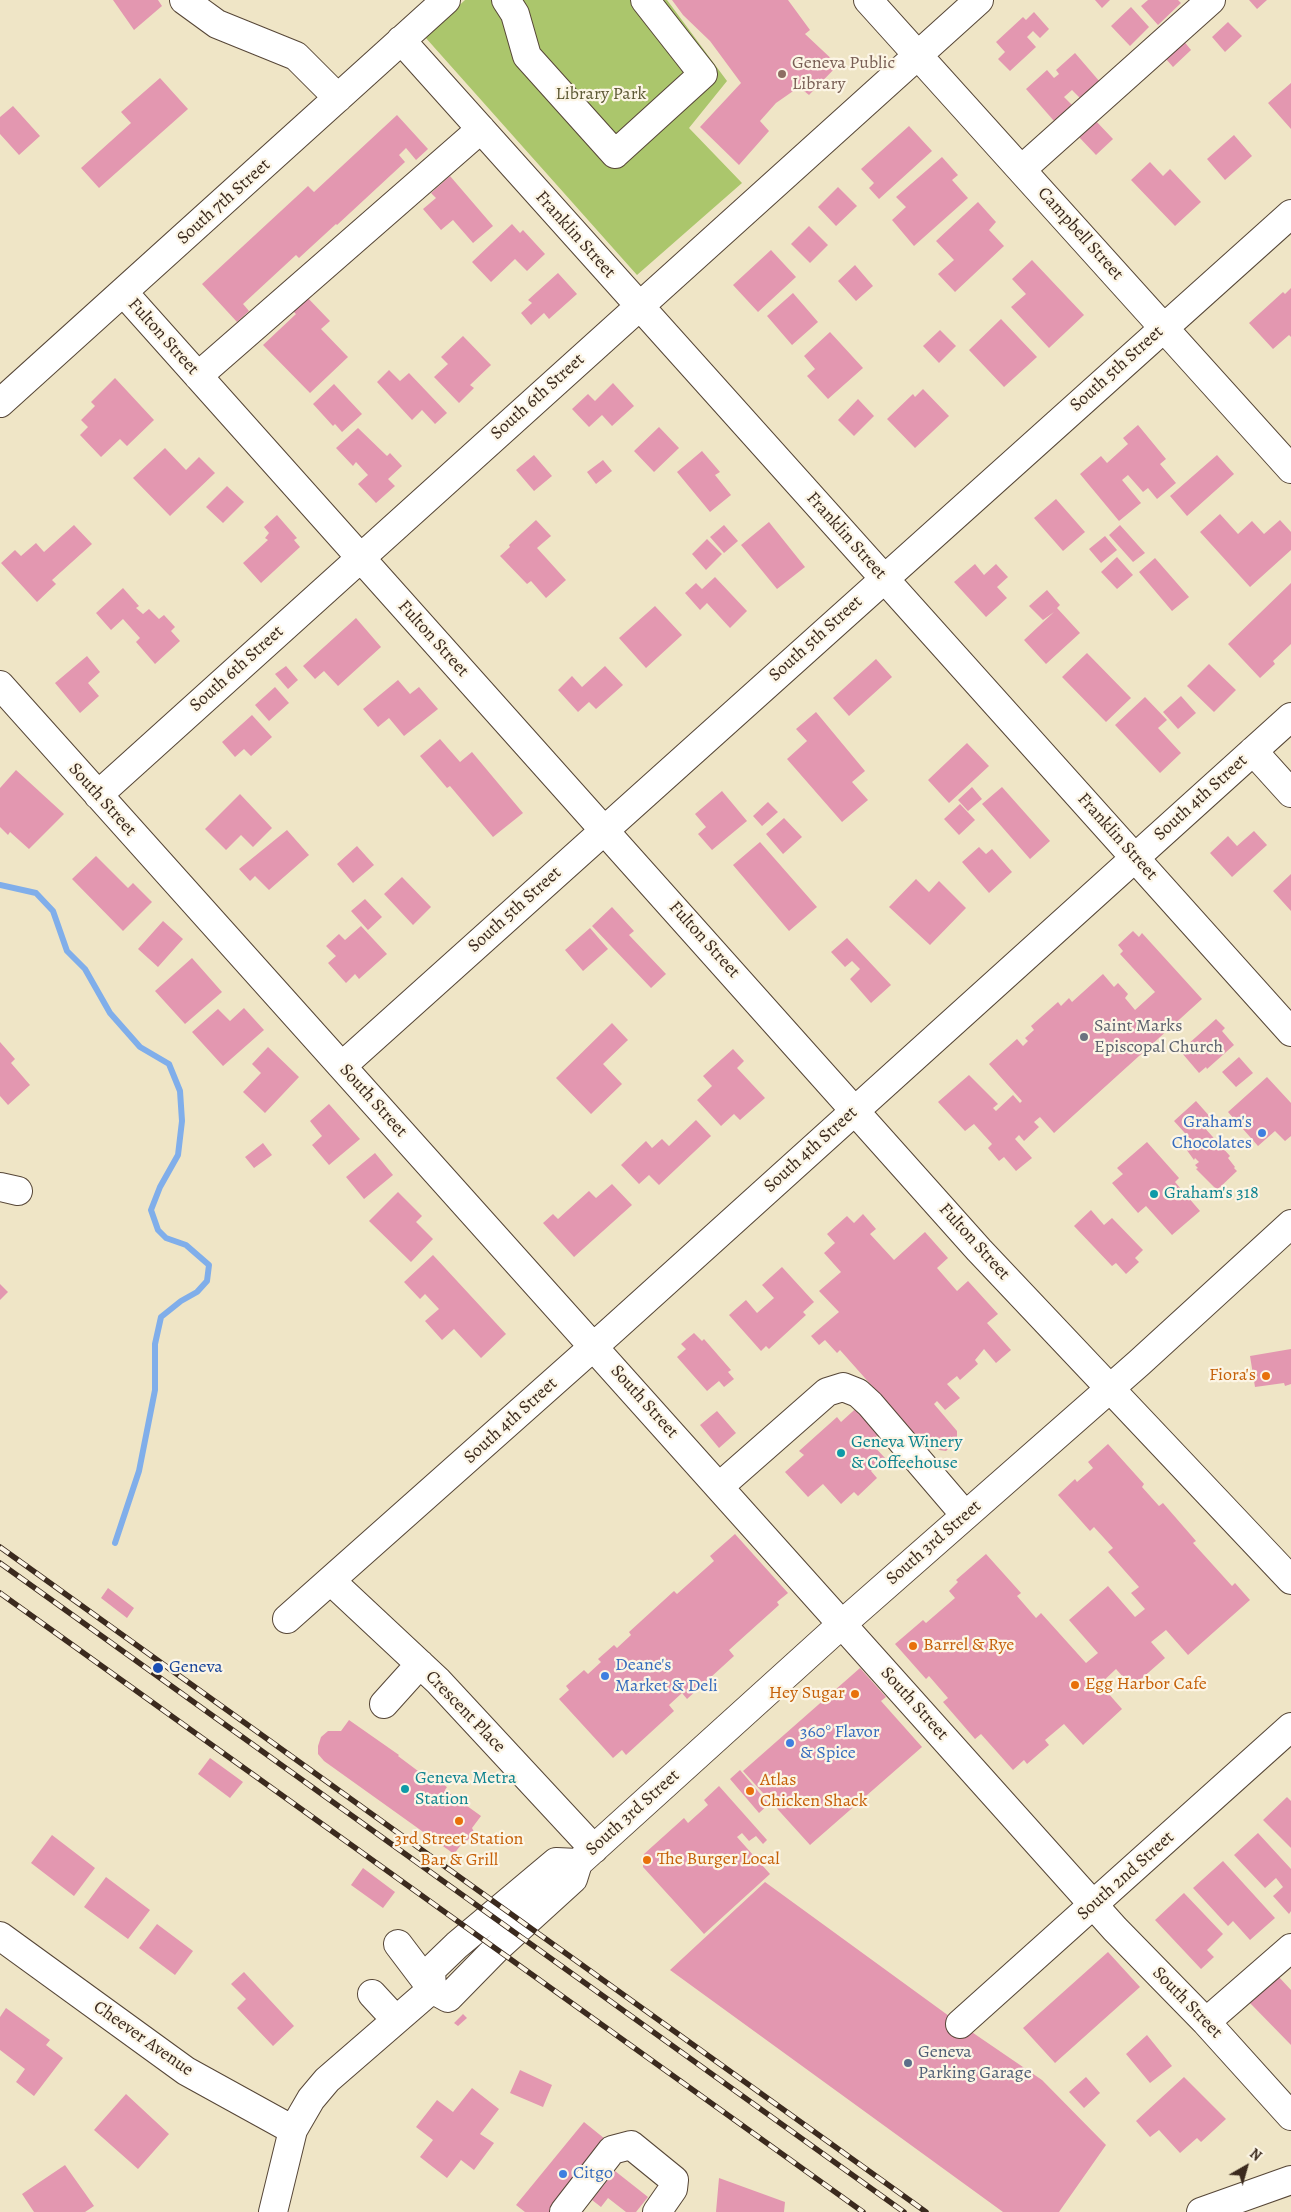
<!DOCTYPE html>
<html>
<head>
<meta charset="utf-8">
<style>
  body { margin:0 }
  #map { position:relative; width:1291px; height:2212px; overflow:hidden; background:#efe5c6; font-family:Alegreya,serif }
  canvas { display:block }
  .north { position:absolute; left:1221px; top:2142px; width:50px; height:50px; -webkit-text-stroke:4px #fcf5e5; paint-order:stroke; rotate:38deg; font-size:14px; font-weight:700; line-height:20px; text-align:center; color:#3b2a1e }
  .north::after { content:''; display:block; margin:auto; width:18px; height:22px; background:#3b2a1e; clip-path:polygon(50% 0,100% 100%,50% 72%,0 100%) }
</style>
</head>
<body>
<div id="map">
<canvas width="1291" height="2212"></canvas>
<div class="north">N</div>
</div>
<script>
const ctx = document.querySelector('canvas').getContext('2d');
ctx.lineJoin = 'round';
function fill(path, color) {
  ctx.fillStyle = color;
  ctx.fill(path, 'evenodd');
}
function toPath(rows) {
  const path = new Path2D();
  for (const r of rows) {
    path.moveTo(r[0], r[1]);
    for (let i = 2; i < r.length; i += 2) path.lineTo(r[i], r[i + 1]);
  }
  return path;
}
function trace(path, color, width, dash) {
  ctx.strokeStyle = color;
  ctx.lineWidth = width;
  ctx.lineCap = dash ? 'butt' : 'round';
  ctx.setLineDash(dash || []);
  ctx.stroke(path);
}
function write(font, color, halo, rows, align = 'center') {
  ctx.font = font + ' Alegreya,serif';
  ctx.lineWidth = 4.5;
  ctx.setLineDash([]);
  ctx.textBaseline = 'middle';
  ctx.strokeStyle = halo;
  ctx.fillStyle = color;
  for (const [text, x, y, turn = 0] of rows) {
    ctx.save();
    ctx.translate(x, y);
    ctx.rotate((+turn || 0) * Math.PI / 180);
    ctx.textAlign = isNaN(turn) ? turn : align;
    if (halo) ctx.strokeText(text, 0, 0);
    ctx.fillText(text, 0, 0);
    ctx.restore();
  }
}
fill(toPath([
  [465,0,667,0,727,81,689,128,742,183,637,275,425,37]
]), '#abc66c');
trace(toPath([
  [0,885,36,893,53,911,67,951,85,969,110,1013,140,1047,169,1064,180,1091,182,1121,178,1155,160,1187,151,1210,158,1230,166,1238,186,1245,209,1265,207,1281,197,1292,181,1301,161,1317,155,1344,155,1390,139,1471,115,1543]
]), '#80aeea', 6);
fill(toPath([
  [113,0,158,0,162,6,134,30],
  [672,0,788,0,810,30,805,34,838,65,809,95,799,87,776,103,760,121,769,131,739,165,700,127,741,83,710,41,683,15],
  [1095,0,1110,0,1102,8],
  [1148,0,1178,0,1181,3,1158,25,1141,6],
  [1249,0,1267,0,1257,9],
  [1131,7,1149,27,1130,46,1111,26],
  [1034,12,1049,29,1040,38,1033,31,1027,37,1036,47,1010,71,998,59,1005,52,996,42,1023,17,1026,20],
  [1228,22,1242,36,1225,52,1212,37],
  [1178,34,1191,50,1173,67,1159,51],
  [1075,53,1100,82,1081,99,1072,90,1064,97,1072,105,1054,121,1026,89,1047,70,1054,78,1059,74,1056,70],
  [160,78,188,109,99,188,81,168,131,123,121,112],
  [1291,83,1291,129,1268,103],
  [13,106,40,136,19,155,0,134,0,117],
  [397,115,428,149,416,160,406,148,399,155,405,162,337,225,336,224,299,258,296,255,243,304,249,311,237,322,202,284,308,186,314,192],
  [1095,120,1113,139,1096,155,1078,136],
  [909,126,932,151,879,199,869,188,874,183,861,169],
  [1234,135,1252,156,1225,180,1207,159],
  [942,157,958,175,952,180,968,198,914,246,892,220,906,207,896,197],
  [1150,162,1163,176,1170,169,1201,202,1175,226,1131,180],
  [450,176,493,226,473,243,453,220,441,230,423,209,436,198,431,193],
  [838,187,857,206,836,226,818,207],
  [978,202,996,222,989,230,1004,246,955,292,938,274,954,260,936,241],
  [512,224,520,233,523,230,545,254,527,271,515,259,491,282,472,262],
  [809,226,828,245,810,263,791,244],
  [771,250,796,277,758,312,733,285],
  [1032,260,1084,315,1049,348,1011,307,1026,294,1012,279],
  [855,265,873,286,856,301,838,281],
  [558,273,577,294,549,319,544,313,531,325,521,313,532,303,528,300],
  [1291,288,1291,337,1289,335,1273,349,1249,323,1283,292,1285,294],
  [793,293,818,322,792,345,767,316],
  [305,295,330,321,321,329,348,357,310,393,263,345,296,314,291,309],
  [1001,319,1037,357,1004,387,969,350],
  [940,330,956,346,939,363,923,346],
  [830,332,863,368,828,399,807,376,815,369,804,356],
  [463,336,491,365,470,385,474,388,459,403,434,377,448,364,441,357],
  [389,370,400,381,409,373,447,413,435,424,422,410,412,420,377,382],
  [115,378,154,420,127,446,120,439,101,457,80,435,88,427,81,420,95,406,91,402],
  [613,383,634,406,612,426,602,415,589,427,572,409,588,394,595,401],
  [334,384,362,414,342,432,335,424,333,426,313,404],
  [923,389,949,416,915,448,887,419,913,394,915,397],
  [858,399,874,416,854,436,838,420],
  [1138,425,1166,459,1160,464,1176,483,1157,499,1148,488,1143,492,1128,475,1122,480,1141,503,1119,521,1080,474,1101,456,1107,463,1128,444,1123,438],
  [659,427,679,448,654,472,634,451],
  [358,428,387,456,390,453,402,466,388,479,395,486,376,503,358,484,368,475,356,462,353,466,336,448],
  [165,448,186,470,199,457,215,473,170,516,133,478],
  [702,451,720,472,715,475,731,495,710,512,677,472],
  [534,455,552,476,534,491,516,470],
  [1217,455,1234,474,1187,516,1170,496],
  [603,460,612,471,596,484,587,472],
  [227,486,244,502,223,523,206,507],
  [1056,499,1085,532,1063,551,1034,518],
  [1220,514,1238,534,1252,521,1264,534,1280,520,1291,532,1291,550,1250,587,1200,532],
  [277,515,297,538,294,540,300,547,261,583,243,563,268,540,265,538,269,533,264,527],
  [536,520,551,536,537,548,566,580,546,598,531,581,527,584,500,556,510,547,509,545],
  [769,522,805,567,777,589,741,545],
  [74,525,92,544,52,580,56,584,37,602,1,563,15,550,21,556,36,543,44,552],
  [724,525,738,541,724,553,710,537],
  [1120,525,1145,553,1133,562,1109,535],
  [1105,536,1117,550,1101,563,1089,549],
  [707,539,722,554,706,570,692,554],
  [1117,557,1133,575,1117,589,1101,572],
  [1155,558,1189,597,1172,611,1139,572],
  [975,564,984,575,996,564,1008,577,997,587,1007,598,986,617,954,582],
  [715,577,747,611,730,628,707,603,700,610,685,593,696,583,702,589],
  [1291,583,1291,644,1273,661,1275,664,1260,678,1228,644],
  [123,588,139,606,136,608,143,614,149,609,159,619,164,615,175,627,171,631,180,641,155,664,136,642,140,638,123,619,111,630,96,613],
  [1047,590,1060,605,1057,608,1080,633,1046,664,1024,640,1054,612,1043,620,1029,606],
  [655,606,682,635,646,668,619,638],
  [356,618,381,647,338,686,324,671,315,679,303,666],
  [1087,653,1131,698,1106,722,1062,677],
  [87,656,100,672,88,683,99,696,80,713,55,683],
  [876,659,892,677,849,716,833,698],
  [1209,664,1236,690,1214,712,1187,686],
  [286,666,298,680,288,689,275,674],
  [605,666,623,685,596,709,589,702,578,712,558,690,572,676,582,687],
  [398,680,410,694,419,687,438,709,404,736,389,718,378,727,363,709],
  [275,687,289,703,269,721,255,705],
  [1181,696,1196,713,1178,729,1163,712],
  [1145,697,1167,720,1158,728,1181,753,1160,773,1115,725],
  [816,712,865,771,852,782,868,800,842,822,787,759,807,741,796,729],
  [252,715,272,737,251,756,244,749,235,757,222,742],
  [440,739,460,762,472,752,523,813,493,837,450,786,447,788,420,756],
  [967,743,989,766,949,803,928,780],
  [16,770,64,814,29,849,10,832,8,835,0,827,0,788],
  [972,787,982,799,968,811,958,800],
  [1002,787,1050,841,1030,859,982,804],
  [722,791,747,821,712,850,698,834,706,827,695,814],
  [240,794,272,828,253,847,241,835,226,850,205,829],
  [768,802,778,812,762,826,753,816],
  [960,804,975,820,959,835,944,819],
  [784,818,802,837,783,854,766,834],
  [287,830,309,855,269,890,255,876,250,881,239,869],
  [1254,831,1267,845,1232,877,1210,853,1228,836,1237,846],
  [760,842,817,907,789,931,733,865],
  [357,846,374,865,353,883,337,864],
  [979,847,986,854,992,849,1012,872,989,893,962,862],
  [96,856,128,888,133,883,152,902,123,931,72,879],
  [1291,874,1291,911,1273,891],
  [402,877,431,907,413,925,384,894],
  [916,879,929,892,939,881,966,908,930,945,889,907],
  [365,899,382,917,368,930,351,911],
  [612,907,634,931,629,935,666,974,651,988,592,926],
  [163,921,183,939,158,967,138,949],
  [361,926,387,954,359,979,355,974,346,983,328,963,336,956,326,946,339,934,345,940],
  [590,928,608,949,583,971,565,950],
  [1133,931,1139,937,1142,933,1202,999,1054,1133,1040,1117,1034,1122,1039,1127,1024,1141,1019,1135,1015,1139,1032,1158,1016,1171,1004,1157,999,1161,988,1148,992,1144,974,1124,965,1131,938,1102,969,1075,998,1104,993,1108,996,1111,1013,1095,1020,1103,1022,1101,989,1064,1017,1039,1023,1046,1028,1041,1025,1038,1034,1030,1031,1026,1058,1002,1061,1006,1069,998,1072,1002,1103,974,1114,987,1118,983,1128,994,1125,998,1135,1010,1155,992,1120,954,1123,951,1118,945],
  [847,938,891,985,871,1003,850,979,860,969,852,961,845,967,831,952],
  [192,958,222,992,185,1024,155,991],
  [244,1008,264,1030,223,1066,192,1032,218,1009,230,1021],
  [1216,1019,1225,1028,1222,1031,1234,1045,1207,1069,1206,1067,1199,1073,1182,1053,1188,1047,1186,1046],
  [612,1023,628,1040,603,1064,622,1084,591,1114,556,1078],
  [0,1042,15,1059,11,1063,30,1085,8,1105,0,1096],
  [268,1047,299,1077,265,1113,243,1092,261,1073,252,1064],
  [733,1049,744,1061,737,1068,765,1098,740,1120,734,1114,721,1126,697,1100,712,1086,703,1076],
  [1239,1057,1253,1073,1236,1087,1222,1072],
  [1267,1077,1291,1103,1291,1136,1285,1141,1275,1131,1258,1146,1228,1112],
  [1196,1101,1212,1119,1203,1126,1230,1156,1228,1158,1235,1167,1234,1168,1237,1171,1217,1190,1196,1169,1198,1168,1195,1165,1199,1162,1195,1158,1194,1160,1186,1149,1193,1142,1174,1121],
  [329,1104,360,1139,329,1165,312,1145,322,1136,310,1121],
  [696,1120,711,1136,659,1185,649,1175,639,1184,621,1165,646,1141,652,1148,662,1139,669,1146],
  [1147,1142,1179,1178,1175,1182,1200,1211,1172,1235,1146,1206,1138,1213,1112,1183,1123,1174,1117,1168],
  [263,1143,272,1155,254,1168,245,1157],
  [375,1153,393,1175,364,1199,346,1177],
  [612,1184,632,1205,574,1257,543,1223,553,1214,558,1219,589,1191,596,1198],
  [398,1192,422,1216,416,1222,433,1239,411,1262,369,1221],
  [1091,1210,1104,1225,1112,1218,1143,1250,1135,1258,1139,1262,1126,1274,1116,1263,1112,1266,1074,1226],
  [863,1214,876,1229,870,1234,894,1260,925,1232,948,1258,937,1268,957,1291,968,1281,998,1314,987,1323,1011,1350,996,1363,984,1349,975,1360,978,1364,960,1380,957,1376,947,1384,960,1398,945,1410,937,1401,934,1404,957,1431,957,1440,946,1451,939,1450,934,1445,929,1450,840,1350,837,1353,825,1340,819,1345,811,1336,839,1312,819,1291,841,1272,824,1253,835,1243,827,1234,847,1216,854,1223],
  [433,1255,506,1334,481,1358,454,1329,442,1340,425,1321,439,1309,425,1294,420,1299,404,1282],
  [782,1267,814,1302,803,1312,806,1315,769,1349,766,1346,761,1351,729,1315,746,1300,757,1313,774,1298,762,1285],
  [0,1284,8,1292,0,1300],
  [694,1333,702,1341,704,1339,731,1370,728,1372,734,1379,724,1387,719,1381,707,1391,677,1357,686,1349,681,1344],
  [1291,1349,1291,1384,1285,1386,1284,1383,1255,1387,1250,1356],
  [863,1402,886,1428,870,1442,885,1458,871,1471,877,1478,858,1496,854,1492,841,1504,823,1484,808,1497,785,1472,804,1455,799,1451,837,1417,841,1422],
  [717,1411,736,1433,719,1448,700,1425],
  [1108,1444,1144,1484,1142,1487,1159,1506,1163,1503,1196,1541,1193,1543,1232,1586,1235,1583,1250,1600,1188,1655,1166,1630,1151,1642,1165,1658,1132,1687,1116,1669,1100,1684,1122,1709,1083,1745,1064,1724,1045,1740,1049,1745,1027,1764,1024,1760,1013,1770,981,1734,975,1739,943,1702,948,1698,929,1676,926,1679,895,1644,923,1620,926,1623,955,1598,949,1591,958,1582,956,1580,986,1554,1021,1593,1017,1596,1036,1618,1041,1613,1086,1663,1098,1653,1069,1620,1108,1586,1135,1617,1145,1609,1131,1593,1139,1587,1108,1552,1113,1548,1094,1527,1090,1531,1058,1495,1075,1479,1077,1482,1093,1468,1088,1462],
  [735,1534,788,1593,777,1602,779,1605,729,1650,734,1656,687,1699,682,1693,669,1705,674,1711,626,1755,622,1750,613,1758,559,1699,569,1690,566,1686,584,1670,588,1674,601,1662,598,1659,614,1645,617,1648,631,1635,629,1632,674,1591,677,1594,714,1561,710,1556],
  [108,1588,134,1608,127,1618,101,1598],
  [860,1668,886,1697,881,1701,922,1747,810,1845,743,1771],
  [349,1720,399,1755,398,1756,426,1777,428,1774,447,1787,445,1790,481,1816,472,1828,474,1832,466,1842,463,1842,454,1854,324,1761,318,1754,318,1746,321,1737,328,1731,341,1731],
  [210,1758,243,1782,230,1798,198,1774],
  [740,1770,769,1804,759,1813,730,1779],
  [719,1786,767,1840,763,1844,756,1836,749,1841,742,1833,737,1837,770,1874,704,1934,643,1867,644,1854,684,1818,688,1823,708,1805,704,1800],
  [1287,1797,1291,1801,1291,1848,1263,1820],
  [1258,1833,1291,1869,1291,1911,1289,1914,1273,1896,1283,1887,1276,1878,1265,1888,1234,1855],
  [52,1835,95,1868,74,1896,31,1863],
  [1223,1861,1275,1918,1250,1940,1233,1921,1228,1926,1193,1888],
  [363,1868,395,1892,383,1908,351,1885],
  [106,1877,150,1910,128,1939,84,1907],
  [765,1882,960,2024,1042,2080,1106,2145,1059,2212,1003,2212,670,1970],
  [1184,1893,1223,1934,1207,1950,1214,1957,1201,1969,1155,1920],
  [157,1924,193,1951,175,1975,139,1948],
  [1108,1952,1140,1987,1055,2063,1023,2028],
  [244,1972,294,2026,273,2046,237,2008,246,1999,231,1984],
  [1277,1975,1291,1990,1291,2045,1249,2002],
  [6,2008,50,2040,46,2045,63,2058,34,2096,16,2082,25,2069,0,2050,0,2017],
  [463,2014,467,2018,458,2026,454,2023],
  [1147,2035,1172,2066,1150,2083,1126,2054],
  [520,2070,552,2085,543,2107,510,2093],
  [1086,2077,1100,2093,1084,2108,1069,2092],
  [1184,2077,1226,2119,1201,2142,1197,2138,1180,2153,1159,2130,1150,2137,1136,2121],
  [472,2088,499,2109,480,2134,494,2143,474,2170,461,2160,447,2178,420,2157,433,2140,416,2127,437,2100,453,2112],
  [126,2094,169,2134,138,2169,94,2130],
  [584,2122,610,2143,554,2212,525,2212,516,2205],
  [65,2165,94,2206,85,2212,34,2212,22,2194],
  [615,2171,648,2197,636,2212,626,2212,608,2198,601,2207,592,2200],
  [719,2178,785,2202,784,2212,716,2212]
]), '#e397b0');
const minor = toPath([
  [184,0,217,24,296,56,338,98],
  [506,0,515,14,527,56,615,154,703,74,645,0],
  [868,0,1291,469],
  [401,40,1291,1032],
  [1022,169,1211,0],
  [124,293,979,1250,1291,1580],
  [198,376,481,129],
  [0,403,446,0],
  [0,685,1115,1929,1206,2022,1291,2116],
  [1253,751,1291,793],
  [98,795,979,0],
  [342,1066,1291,214],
  [0,1187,18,1191],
  [720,1486,827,1392,843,1387,858,1393,870,1404,965,1515],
  [331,1581,438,1681,594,1849],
  [287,1619,610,1332,1291,717],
  [384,1704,420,1664],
  [0,1936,186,2071,293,2130],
  [398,1944,432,1989,448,1998,495,1950,573,1879,578,1863,842,1624,1139,1363,1291,1224],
  [432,1989,431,1970,457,1945,556,1862,578,1863],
  [372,1994,396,2020],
  [1206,2022,1291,1948],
  [960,2024,1291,1727],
  [273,2212,293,2130,311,2099,327,2080,432,1989],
  [564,2212,612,2150,631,2145,674,2180,673,2189,657,2212]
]);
const major = toPath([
  [1201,2212,1291,2180]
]);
trace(minor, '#564637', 30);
trace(major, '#564637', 30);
trace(minor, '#fff', 28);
trace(major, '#fff', 28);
const rail = toPath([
  [0,1547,926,2212],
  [0,1563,904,2212],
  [0,1593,863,2212]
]);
trace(rail, '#3b2a1e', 5.5);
trace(rail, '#fcf5e5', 4, [11]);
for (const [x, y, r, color] of [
  [782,74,5,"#8d6e63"],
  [1084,1037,5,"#6b7280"],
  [1262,1133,5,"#3f7fe0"],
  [1154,1194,5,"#0f9aa8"],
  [1266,1376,5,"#e8710a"],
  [841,1453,5,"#0f9aa8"],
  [913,1646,5,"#e8710a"],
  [158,1668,6,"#1a4fb4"],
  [605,1676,5,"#3f7fe0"],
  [1075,1685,5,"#e8710a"],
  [855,1694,5,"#e8710a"],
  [790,1743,5,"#3f7fe0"],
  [405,1789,5,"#0f9aa8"],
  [750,1791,5,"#e8710a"],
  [459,1821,5,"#e8710a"],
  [647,1860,5,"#e8710a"],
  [908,2063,5,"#5c6f8a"],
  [563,2174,5,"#3f7fe0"]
]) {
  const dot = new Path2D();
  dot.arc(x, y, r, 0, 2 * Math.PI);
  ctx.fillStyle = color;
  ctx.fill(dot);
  trace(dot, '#fcf5e5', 2);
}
write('18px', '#785e54', '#fcf5e5', [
  ["Geneva Public",792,64],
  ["Library",792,85]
], 'left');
write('18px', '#5d5935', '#fcf5e5', [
  ["Library Park",601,95]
]);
write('18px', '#3b2a1e', '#fcf5e5', [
  ["South 7th Street",224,202,-42],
  ["Campbell Street",1080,234,48],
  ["Franklin Street",575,235,48],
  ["Fulton Street",163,337,48],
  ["South 5th Street",1117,369,-42],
  ["South 6th Street",538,397,-42],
  ["Franklin Street",846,536,48],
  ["Fulton Street",433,639,48],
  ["South 5th Street",816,639,-42],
  ["South 6th Street",237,669,-42],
  ["South 4th Street",1201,798,-42],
  ["South Street",102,800,48],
  ["Franklin Street",1117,837,48],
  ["South 5th Street",515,910,-42],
  ["Fulton Street",704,940,48],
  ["South Street",373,1101,48],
  ["South 4th Street",811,1150,-42],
  ["Fulton Street",974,1242,48],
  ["South Street",644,1402,48],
  ["South 4th Street",511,1421,-42],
  ["South 3rd Street",934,1543,-41],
  ["South Street",914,1704,48],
  ["Crescent Place",465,1712,46],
  ["South 3rd Street",633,1813,-42],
  ["South 2nd Street",1126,1876,-42],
  ["South Street",1187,2003,46],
  ["Cheever Avenue",143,2039,35]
]);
write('18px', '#5b616d', '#fcf5e5', [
  ["Saint Marks",1094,1027],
  ["Episcopal Church",1094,1048]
], 'left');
write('18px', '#366cbe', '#fcf5e5', [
  ["Graham's",1252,1123,"right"],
  ["Chocolates",1252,1144,"right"],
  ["Deane's",615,1666],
  ["Market & Deli",615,1687],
  ["360° Flavor",800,1733],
  ["& Spice",800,1754],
  ["Citgo",573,2174]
], 'left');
write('18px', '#0d838f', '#fcf5e5', [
  ["Graham's 318",1164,1194],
  ["Geneva Winery",851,1443],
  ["& Coffeehouse",851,1464],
  ["Geneva Metra",415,1779],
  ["Station",415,1800]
], 'left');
write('18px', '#c56008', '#fcf5e5', [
  ["Fiora's",1256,1376,"right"],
  ["Barrel & Rye",923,1646],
  ["Egg Harbor Cafe",1085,1685],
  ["Hey Sugar",845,1694,"right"],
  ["Atlas",760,1781],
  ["Chicken Shack",760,1802],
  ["3rd Street Station",459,1840,"center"],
  ["Bar & Grill",459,1861,"center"],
  ["The Burger Local",657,1860]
], 'left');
write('18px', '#164399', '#fcf5e5', [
  ["Geneva",169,1668]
], 'left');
write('18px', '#4e5e75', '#fcf5e5', [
  ["Geneva",918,2053],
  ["Parking Garage",918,2074]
], 'left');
</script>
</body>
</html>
